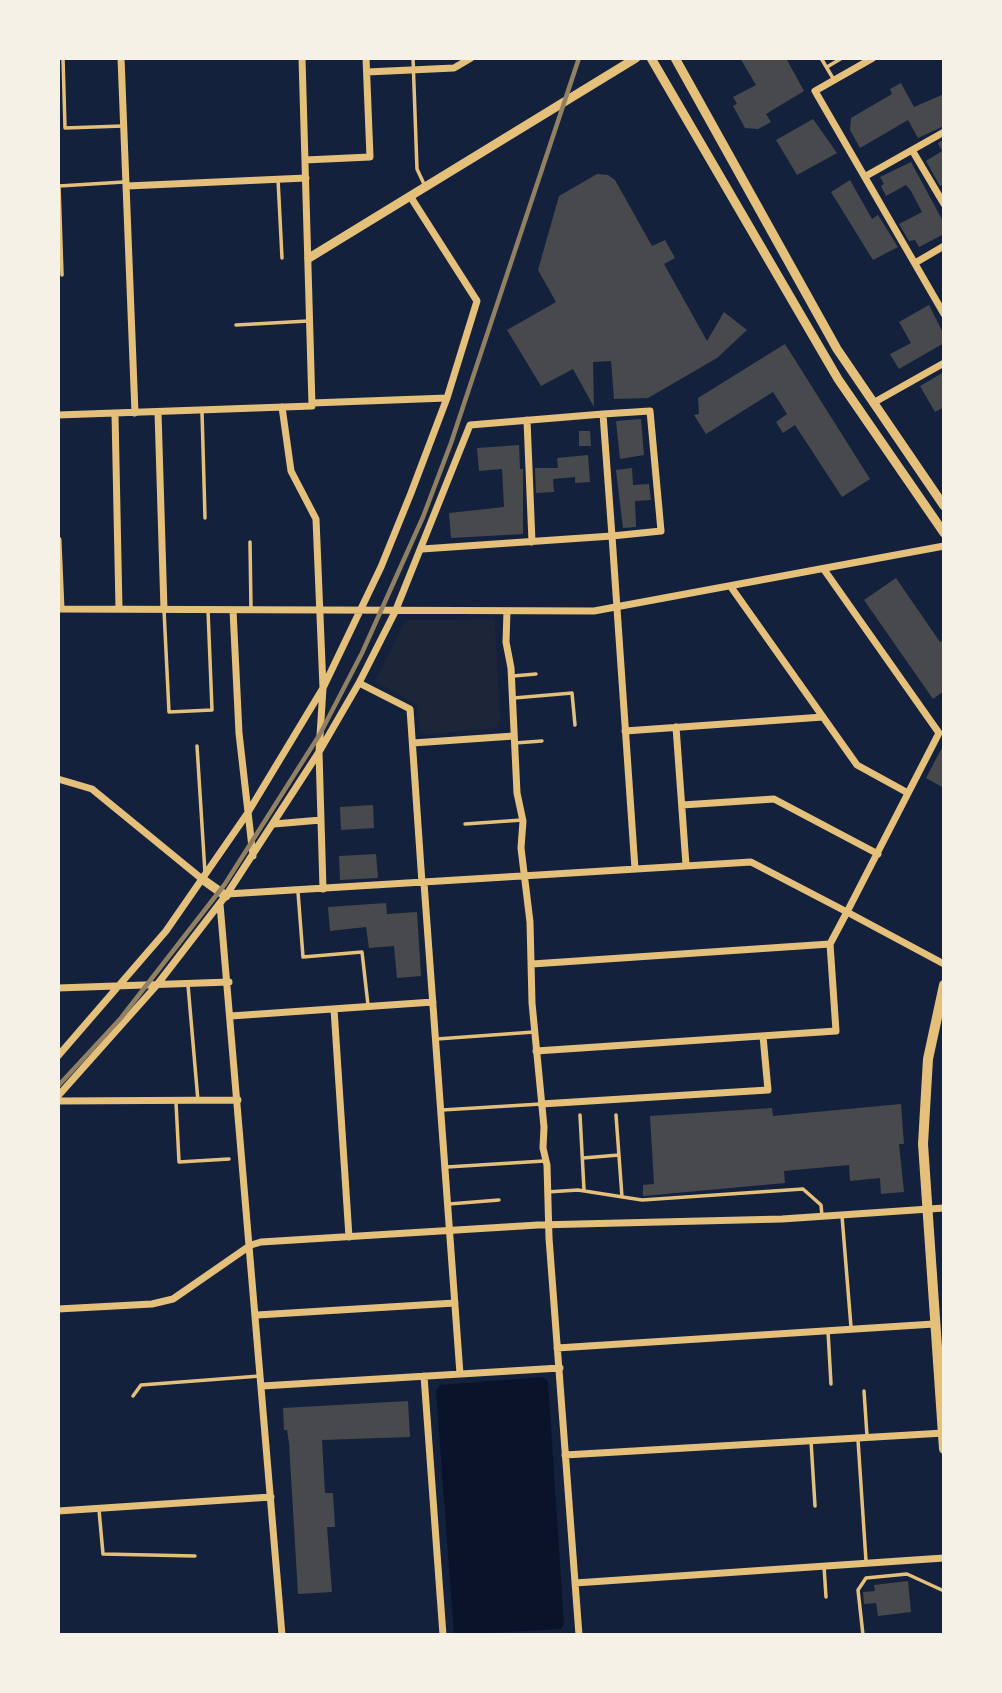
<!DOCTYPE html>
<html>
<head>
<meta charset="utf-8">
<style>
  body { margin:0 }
  #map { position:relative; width:1002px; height:1693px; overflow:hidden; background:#14213d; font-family:"Public Sans",sans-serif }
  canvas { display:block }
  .frame { position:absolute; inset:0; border:60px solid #f6f1e7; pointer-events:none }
</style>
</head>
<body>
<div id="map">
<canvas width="1002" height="1693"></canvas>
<div class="frame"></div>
</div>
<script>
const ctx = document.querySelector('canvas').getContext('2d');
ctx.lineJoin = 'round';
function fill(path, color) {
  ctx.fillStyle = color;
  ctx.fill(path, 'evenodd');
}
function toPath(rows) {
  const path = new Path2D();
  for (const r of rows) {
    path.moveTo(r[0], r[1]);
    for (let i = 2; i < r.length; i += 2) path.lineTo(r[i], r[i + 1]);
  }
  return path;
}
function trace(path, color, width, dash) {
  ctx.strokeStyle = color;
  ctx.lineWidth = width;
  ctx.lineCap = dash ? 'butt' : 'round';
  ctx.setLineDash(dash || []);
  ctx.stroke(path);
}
fill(toPath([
  [492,619,495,622,500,722,497,728,424,735,420,731,417,705,375,681,406,620]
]), '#1d2539');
fill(toPath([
  [543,1377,548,1381,564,1624,561,1629,454,1635,436,1391,440,1385]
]), '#0b132b');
fill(toPath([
  [740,58,786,58,804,91,766,114,771,122,758,129,745,128,733,106,737,104,733,97,756,85],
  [901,83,914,107,944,94,944,126,918,138,908,120,860,148,850,130,851,118,892,94,890,89],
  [813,119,837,153,797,175,776,140],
  [944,139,944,184,940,186,926,161,942,151,938,143],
  [911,162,944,223,944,234,919,247,915,240,909,241,899,224,922,212,911,191,906,185,886,196,881,186,884,184,880,177],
  [597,174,608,175,615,180,652,246,665,240,675,258,664,264,707,341,724,312,747,330,717,358,648,398,614,399,611,361,593,362,594,407,573,369,541,386,507,330,556,302,538,270,559,196],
  [850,180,872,219,878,215,898,247,873,260,831,192],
  [929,305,944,335,944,343,899,369,890,354,911,343,899,322],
  [785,344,870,479,842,497,795,425,783,433,776,422,787,414,773,392,706,434,694,415,699,414,698,398],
  [944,372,944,407,935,412,920,386],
  [641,419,644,455,620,459,616,421],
  [579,431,590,431,591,446,579,446],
  [519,445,520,469,523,469,523,534,451,538,449,513,504,507,502,469,479,471,477,448],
  [588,455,590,482,575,483,575,477,553,479,554,492,536,493,535,468,558,468,557,458],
  [632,468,633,485,649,484,651,500,635,501,636,527,623,528,616,470],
  [896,578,940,642,944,639,944,691,933,699,864,600],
  [944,744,944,788,926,778],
  [373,805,374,828,341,830,340,807],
  [376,854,378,878,340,880,339,856],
  [386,903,387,914,417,912,421,976,397,978,394,946,369,948,366,927,330,931,328,907],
  [901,1104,904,1144,899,1144,904,1192,881,1194,880,1178,850,1181,849,1165,784,1171,785,1183,643,1196,643,1185,654,1184,650,1116,772,1108,773,1116],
  [408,1401,410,1437,322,1440,325,1493,333,1493,335,1527,327,1527,332,1592,298,1594,289,1443,287,1430,284,1430,283,1408],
  [908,1581,911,1612,878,1616,876,1603,864,1604,863,1592,875,1591,874,1585]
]), '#48494c');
trace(toPath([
  [63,58,65,128,123,126],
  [413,58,417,169,424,184],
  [821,58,834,80],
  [827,67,842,58],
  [278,179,282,258],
  [59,186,62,275],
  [59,186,124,182],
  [236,325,308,321],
  [202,412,205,518],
  [250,542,251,610],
  [164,610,169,712,212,710,208,610],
  [513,676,536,674],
  [514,698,572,693,575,725],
  [515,743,542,741],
  [197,746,205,873],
  [465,824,522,820],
  [298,892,303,957,362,952,368,1005],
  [188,985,198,1101],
  [437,1039,534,1032],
  [176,1102,179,1162,229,1159],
  [442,1110,541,1104],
  [580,1115,584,1190],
  [616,1115,622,1197],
  [583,1158,619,1155],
  [447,1167,544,1161],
  [547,1192,578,1190,642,1200,803,1189,821,1205,822,1216],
  [449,1204,499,1200],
  [842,1216,851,1327],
  [828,1331,831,1384],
  [864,1391,867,1436],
  [133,1396,141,1385,260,1376],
  [858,1440,866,1561],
  [811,1441,815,1506],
  [99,1510,103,1554,195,1556],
  [824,1566,826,1597],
  [863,1635,858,1590,866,1578,907,1574,944,1591]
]), '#e5c07b', 3.5);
trace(toPath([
  [121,58,135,413],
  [873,58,815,91,944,314],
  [367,72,454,68,471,58],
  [912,150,944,204],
  [305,160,370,157,366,58],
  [866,176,944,132],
  [127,186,306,178],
  [915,263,944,246],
  [312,403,447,398],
  [873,403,944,363],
  [282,407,291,471,316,519,323,688,319,752,323,889],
  [158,412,164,610],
  [115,414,119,609],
  [58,415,312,406,302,58],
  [527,420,532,542],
  [58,540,61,609],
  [422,549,612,536,661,531,650,411,603,414,612,536,635,869],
  [731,587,857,765,908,793],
  [58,609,594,611,944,546],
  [233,610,239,733,253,856],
  [507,611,506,642,511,668,517,793,523,821,521,848,530,922,532,1003,544,1127,543,1148,547,1165,549,1238,579,1635],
  [359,683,410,709,422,883],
  [676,727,686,865],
  [625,731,823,717],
  [413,743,514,736],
  [58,779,92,789,202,879],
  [682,805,774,799,878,854],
  [274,824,321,820],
  [424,883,460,1374],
  [227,894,751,862,847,912,939,733,825,571],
  [220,904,282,1635],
  [532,964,830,944],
  [58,988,229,982],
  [334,1009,349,1237],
  [231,1016,433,1002],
  [536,1051,836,1031,830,944,847,912,944,964],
  [58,1056,166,931,247,814,323,688,381,567,411,493,447,398,477,301,410,196],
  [58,1096,156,986,227,894,319,752,359,683,395,612,470,425,603,414],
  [58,1101,238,1100],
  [541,1104,768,1090,763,1036],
  [58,1309,152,1304,173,1299,251,1245,261,1242,538,1225,782,1219,944,1208],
  [257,1315,455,1303],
  [557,1348,934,1324],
  [424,1376,443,1635],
  [262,1386,560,1368],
  [565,1455,944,1433],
  [58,1511,271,1497],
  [575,1583,944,1558]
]), '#e5c07b', 7);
trace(toPath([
  [651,58,838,379,944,533],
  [675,58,837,349,944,506],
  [309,258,636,58],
  [202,879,226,896]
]), '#e5c07b', 9);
trace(toPath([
  [944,985,928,1059,923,1144,944,1449]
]), '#e5c07b', 10);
trace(toPath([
  [58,1086,121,1018,225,884,320,734,362,653,423,517,451,443,579,58]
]), '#918062', 4.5);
</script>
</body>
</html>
